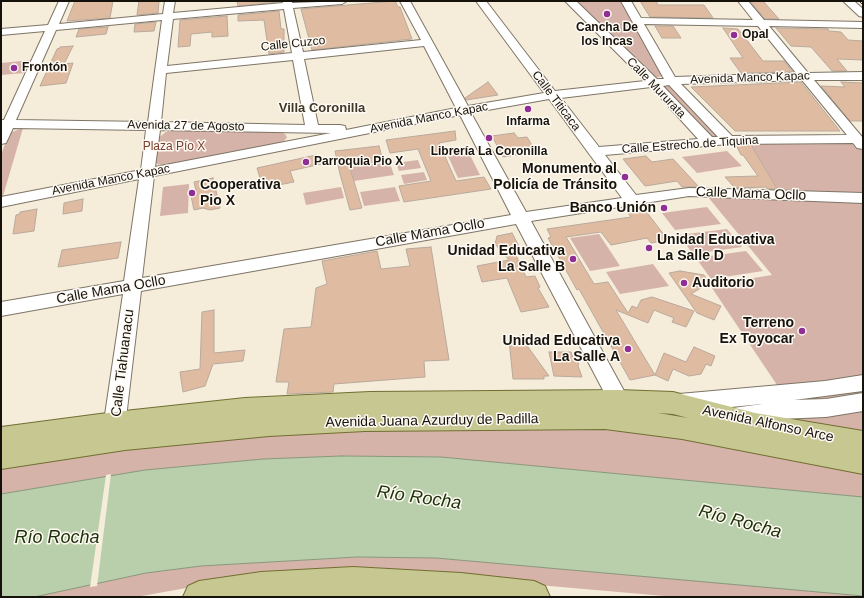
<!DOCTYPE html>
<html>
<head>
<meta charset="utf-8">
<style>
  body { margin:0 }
  #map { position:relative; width:864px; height:598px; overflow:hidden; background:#f5ecda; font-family:Helvetica,sans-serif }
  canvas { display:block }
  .frame { position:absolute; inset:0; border:2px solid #15120c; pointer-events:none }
</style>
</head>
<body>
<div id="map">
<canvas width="864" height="598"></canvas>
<div class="frame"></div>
</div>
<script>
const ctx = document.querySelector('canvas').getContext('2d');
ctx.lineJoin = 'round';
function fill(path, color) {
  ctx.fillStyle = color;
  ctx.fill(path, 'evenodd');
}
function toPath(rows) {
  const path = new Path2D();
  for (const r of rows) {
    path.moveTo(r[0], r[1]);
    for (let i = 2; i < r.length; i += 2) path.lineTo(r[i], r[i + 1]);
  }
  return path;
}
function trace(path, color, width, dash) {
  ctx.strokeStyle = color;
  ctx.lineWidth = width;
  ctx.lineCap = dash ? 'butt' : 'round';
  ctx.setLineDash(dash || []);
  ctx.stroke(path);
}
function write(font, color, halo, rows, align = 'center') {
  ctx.font = font + ' Helvetica,sans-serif';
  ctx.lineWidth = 3;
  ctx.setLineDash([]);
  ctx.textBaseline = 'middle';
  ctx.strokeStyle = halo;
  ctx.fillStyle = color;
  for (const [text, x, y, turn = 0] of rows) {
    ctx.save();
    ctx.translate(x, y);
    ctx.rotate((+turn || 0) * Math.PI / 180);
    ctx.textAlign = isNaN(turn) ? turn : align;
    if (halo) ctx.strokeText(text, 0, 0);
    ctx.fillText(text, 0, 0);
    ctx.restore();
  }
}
fill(toPath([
  [574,1,623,1,663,76,654,78],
  [31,60,25,73,1,75,1,63],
  [663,86,671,86,718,136,710,137],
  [23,128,3,196,1,196,1,155,9,133],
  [177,130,280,132,285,134,287,137,285,140,280,143,166,166,157,164,155,161,158,138,166,132],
  [749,142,846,142,859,146,863,151,863,195,779,192],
  [727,151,742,166,697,173,682,157],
  [469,153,480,175,458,178,448,156],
  [418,160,421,168,399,171,396,163],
  [389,161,394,175,354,181,350,167],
  [424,172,427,180,404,184,401,175],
  [189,184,188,213,160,216,163,187],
  [341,187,344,198,306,205,303,193],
  [395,187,400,201,364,206,360,192],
  [708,197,863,202,863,377,779,388,710,285,772,275],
  [707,207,721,224,675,230,662,213],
  [727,229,742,247,693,254,679,235],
  [599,234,620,266,590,271,570,238],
  [746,251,763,271,711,279,696,258],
  [653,264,669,286,620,294,606,272],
  [863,389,863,393,813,401,719,408],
  [863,411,863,438,771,421,839,415],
  [624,428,863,470,863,497,441,457,341,456,263,459,145,470,1,494,1,466,98,450,291,431],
  [357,557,436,558,844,594,863,597,676,597,412,574,209,584,136,597,34,597,146,573,201,566]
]), '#d6b3a9');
const water = toPath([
  [341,456,441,457,863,497,863,596,436,558,357,557,201,566,146,573,34,597,1,597,1,494,145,470,263,459,341,456]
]);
fill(water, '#b9ceaa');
trace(water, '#88967b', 1);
fill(toPath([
  [111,474,97,586,90,587,106,475]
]), '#f5ecda');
const building = toPath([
  [75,1,113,1,110,18,67,21,75,1],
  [139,1,159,1,158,13,137,15,139,1],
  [237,1,278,1,278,2,238,6,237,1],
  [395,1,398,7,400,7,412,39,312,50,301,9,395,1],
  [640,1,656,1,658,5,704,5,713,18,650,17,640,1],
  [750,1,763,1,779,19,765,19,750,1],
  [279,11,281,29,284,29,284,52,269,54,264,20,238,21,238,15,279,11],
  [227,16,228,36,212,37,212,32,191,34,190,46,178,47,180,20,227,16],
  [156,22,154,31,134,32,135,24,156,22],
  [655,26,673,26,681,38,662,38,655,26],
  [108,27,106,34,76,37,79,29,108,27],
  [723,28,738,29,763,61,784,61,793,72,741,73,730,58,743,58,723,28],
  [776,28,828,29,829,31,841,32,848,40,863,41,863,60,837,59,847,71,832,71,811,47,791,46,776,28],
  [73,46,64,64,73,63,66,83,40,86,57,49,60,48,60,47,73,46],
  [488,82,498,95,466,100,465,98,488,82],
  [801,82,840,131,735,131,691,87,801,82],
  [841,82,863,83,863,121,850,121,821,86,845,87,841,82],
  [455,131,456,140,439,143,456,181,484,177,491,189,404,202,399,186,431,181,418,149,390,153,386,140,455,131],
  [514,133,518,138,527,137,536,152,503,157,492,136,514,133],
  [736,145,751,145,777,189,767,189,766,187,735,188,725,177,758,176,743,155,741,155,736,145],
  [379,146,383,161,349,165,362,208,350,210,340,174,335,151,379,146],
  [316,155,321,164,290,171,294,182,263,188,257,168,316,155],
  [646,156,652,162,673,159,699,187,682,187,677,181,645,186,623,159,646,156],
  [213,178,220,208,210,210,203,208,194,210,191,196,197,195,194,182,213,178],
  [83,199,82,211,63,214,64,203,83,199],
  [37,209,34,231,13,234,16,215,20,214,20,212,37,209],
  [645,210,668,240,651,243,647,238,611,245,601,232,566,237,594,284,608,282,628,313,632,306,637,308,641,300,652,297,694,311,686,327,672,322,674,318,654,310,648,323,616,310,655,375,630,380,579,289,577,290,548,238,551,237,547,229,631,217,628,213,645,210],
  [512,233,521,250,514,251,526,277,535,276,540,287,538,288,549,307,521,312,507,278,482,282,477,266,509,260,495,244,497,236,512,233],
  [121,242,118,258,58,267,62,250,121,242],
  [431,247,449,360,424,361,425,377,334,384,333,392,287,394,289,382,276,382,284,329,311,327,316,288,327,284,322,261,377,251,381,269,410,266,406,249,431,247],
  [680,271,704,275,709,283,691,294,721,306,714,320,697,313,669,273,680,271],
  [214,310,214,353,245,350,243,361,213,364,205,386,183,392,180,372,200,369,202,312,214,310],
  [520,336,549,376,544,376,544,379,513,379,509,340,520,336],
  [694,347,715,356,711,366,706,364,701,374,689,376,673,369,668,381,655,375,664,353,686,362,694,347],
  [549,352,571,352,574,361,579,359,578,366,582,377,554,376,549,352]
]);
fill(building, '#dfbca1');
trace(building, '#b9a99c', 1);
const minor = toPath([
  [59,1,69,1,59,24,163,14,165,1,175,1,173,13,283,3,282,1,292,1,292,3,347,1,342,4,293,8,303,52,421,40,400,1,410,1,468,106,544,93,476,1,486,1,555,91,645,81,565,1,576,1,657,79,664,79,621,1,631,1,641,18,753,20,738,1,748,1,764,20,863,22,863,28,769,26,808,73,863,72,863,80,814,80,863,138,863,149,857,148,853,143,728,144,605,155,636,195,689,188,863,193,863,203,689,196,531,221,635,411,631,417,624,420,617,417,516,224,141,291,124,435,121,442,113,445,105,442,102,435,123,294,1,316,1,302,124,281,139,179,1,207,1,197,141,170,146,130,13,128,6,143,1,144,1,120,4,120,45,31,1,35,1,29,48,25,59,1],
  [284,9,292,53,167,66,173,19,284,9],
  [162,20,148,122,16,120,56,30,162,20],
  [644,24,758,26,796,73,675,77,644,24],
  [424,46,456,108,346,130,345,126,340,125,318,125,304,59,424,46],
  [293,60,305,125,161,122,166,73,293,60],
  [802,80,847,135,732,136,681,84,802,80],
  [669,85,718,137,712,137,663,86,669,85],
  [651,87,698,139,599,147,561,98,651,87],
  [549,99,590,155,622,198,526,212,471,113,549,99],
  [460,115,511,215,142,278,154,176,460,115],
  [160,130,331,133,155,167,160,130],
  [843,1,854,1,863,9,863,17,859,16,843,1],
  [863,375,863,391,794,400,826,399,863,393,863,411,826,417,779,419,733,426,725,423,722,417,725,411,733,408,762,404,679,412,672,409,669,403,672,397,679,394,825,381,863,375]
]);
const major = toPath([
  [618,390,673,392,755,413,863,431,863,474,682,439,605,429,365,431,269,436,125,450,1,469,1,427,115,412,245,398,370,392,618,390],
  [658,413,673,414,688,418,658,413],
  [353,567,461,573,534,581,545,586,550,597,183,597,188,586,199,581,261,572,353,567]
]);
trace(minor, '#7e7566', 2);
trace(major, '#716f32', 2);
fill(minor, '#fff');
fill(major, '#c7c791');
trace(toPath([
  [859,1,863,5]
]), '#322e26', 1);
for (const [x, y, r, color] of [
  [607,14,4,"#902e96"],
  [734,35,4,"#902e96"],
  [14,68,4,"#902e96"],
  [528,109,4,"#902e96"],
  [489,138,4,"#902e96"],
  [306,162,4,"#902e96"],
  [625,177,4,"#902e96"],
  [192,193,4,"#902e96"],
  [664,208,4,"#902e96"],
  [649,248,4,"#902e96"],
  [573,259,4,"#902e96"],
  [684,283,4,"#902e96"],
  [802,331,4,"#902e96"],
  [628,349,4,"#902e96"]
]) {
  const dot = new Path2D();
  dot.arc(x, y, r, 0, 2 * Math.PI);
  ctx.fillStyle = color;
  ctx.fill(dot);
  trace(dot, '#fefaf3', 1.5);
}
write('bold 12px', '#15120c', '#fefaf3', [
  ["Cancha De",607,28],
  ["los Incas",607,42],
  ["Opal",742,35,"left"],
  ["Frontón",22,68,"left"],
  ["Infarma",528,122],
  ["Librería La Coronilla",489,152],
  ["Parroquia Pio X",314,162,"left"]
]);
write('12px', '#15120c', '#fefaf3', [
  ["Calle Cuzco",293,44,-6],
  ["Avenida Manco Kapac",750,78,-2],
  ["Calle Mururata",656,88,46],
  ["Calle Titicaca",556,101,53],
  ["Avenida Manco Kapac",429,118,-11],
  ["Avenida 27 de Agosto",186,126,1],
  ["Calle Estrecho de Tiquina",690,145,-4],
  ["Avenida Manco Kapac",111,180,-11]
]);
write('12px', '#773e2d', '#fefaf3', [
  ["Plaza Pío X",174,147]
]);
write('bold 13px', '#3f3829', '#fefaf3', [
  ["Villa Coronilla",322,108]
]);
write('bold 14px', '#15120c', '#fefaf3', [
  ["Monumento al",617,169],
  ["Policía de Tránsito",617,185],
  ["Cooperativa",200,185,"left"],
  ["Pio X",200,201,"left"],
  ["Banco Unión",656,208],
  ["Unidad Educativa",657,240,"left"],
  ["La Salle D",657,256,"left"],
  ["Unidad Educativa",565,251],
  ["La Salle B",565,267],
  ["Auditorio",692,283,"left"],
  ["Terreno",794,323],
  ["Ex Toyocar",794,339],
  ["Unidad Educativa",620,341],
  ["La Salle A",620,357]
], 'right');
write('14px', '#15120c', '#fefaf3', [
  ["Calle Mama Ocllo",751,194,2],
  ["Calle Mama Ocllo",430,233,-10],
  ["Calle Mama Ocllo",111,290,-10],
  ["Calle Tiahuanacu",123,363,-83],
  ["Avenida Juana Azurduy de Padilla",432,421,-1],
  ["Avenida Alfonso Arce",768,424,12]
]);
write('italic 18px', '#1c3008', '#fefaf3', [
  ["Río Rocha",419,498,8],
  ["Río Rocha",740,522,15],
  ["Río Rocha",57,538]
]);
</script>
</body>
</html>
